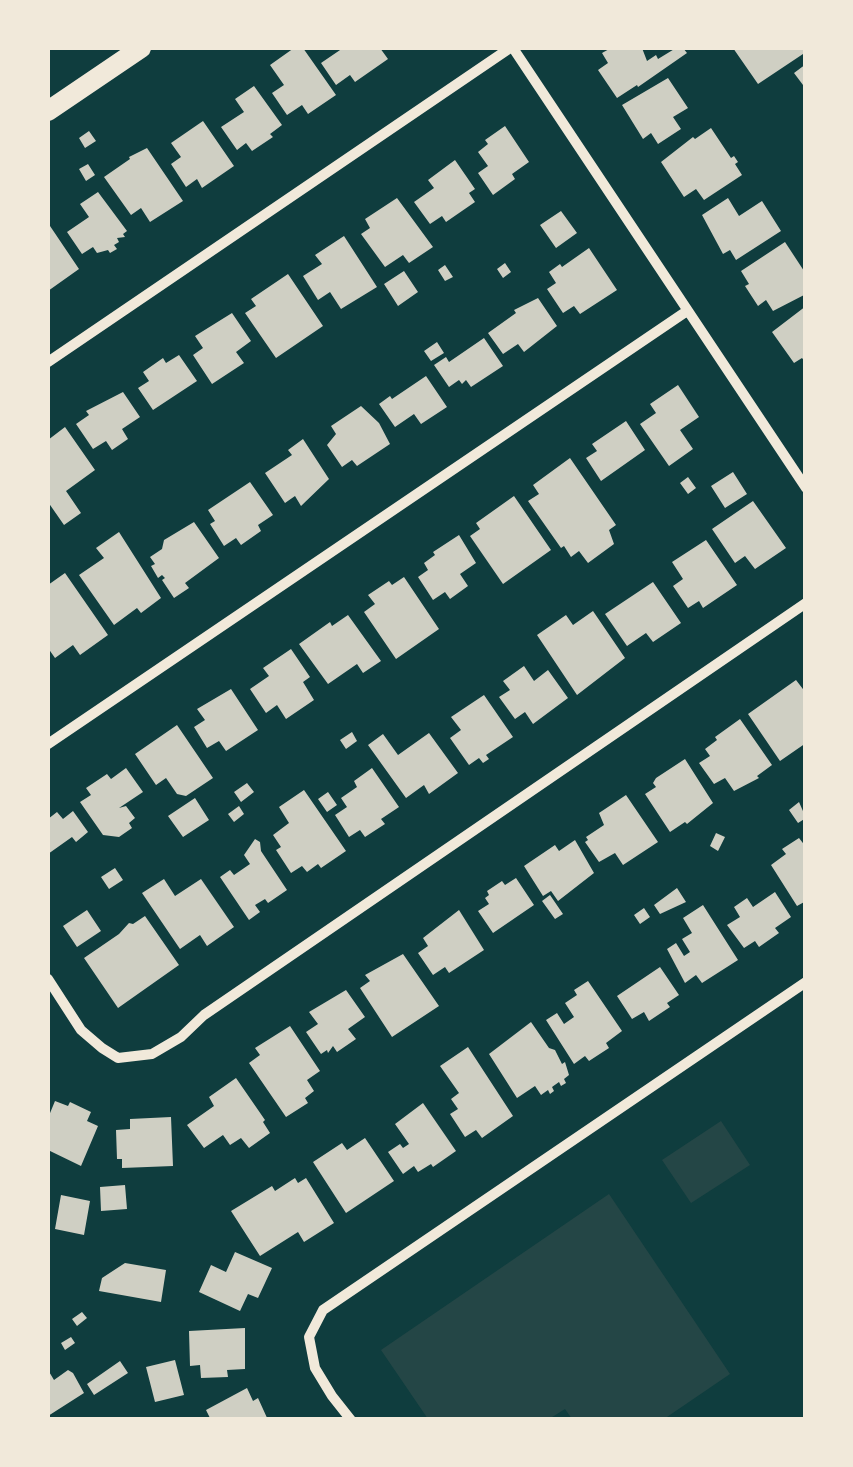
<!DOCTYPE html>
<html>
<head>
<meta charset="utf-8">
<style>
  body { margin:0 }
  #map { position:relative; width:853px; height:1467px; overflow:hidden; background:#0f3d3e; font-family:Quicksand,sans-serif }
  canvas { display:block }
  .frame { position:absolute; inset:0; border:50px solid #f1e9da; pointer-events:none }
</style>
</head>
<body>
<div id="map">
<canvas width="853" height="1467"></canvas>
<div class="frame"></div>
</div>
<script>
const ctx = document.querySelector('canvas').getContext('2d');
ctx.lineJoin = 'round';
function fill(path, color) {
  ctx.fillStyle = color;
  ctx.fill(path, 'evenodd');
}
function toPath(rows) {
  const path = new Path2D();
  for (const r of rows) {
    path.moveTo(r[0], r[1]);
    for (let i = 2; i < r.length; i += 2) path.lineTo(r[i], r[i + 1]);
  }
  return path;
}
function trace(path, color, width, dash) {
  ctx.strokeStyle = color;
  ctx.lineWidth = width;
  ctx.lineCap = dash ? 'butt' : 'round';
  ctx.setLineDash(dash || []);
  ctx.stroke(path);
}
fill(toPath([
  [721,1121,750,1165,691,1203,662,1160],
  [609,1194,730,1374,664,1419,572,1419,565,1409,549,1419,428,1419,381,1350]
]), '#244646');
fill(toPath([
  [294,48,303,48,336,95,308,114,302,105,287,115,272,93,284,85,270,65],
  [343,48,380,48,388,59,355,82,350,75,336,85,321,63],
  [611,48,642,48,647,61,656,55,658,59,676,48,683,48,687,53,638,87,637,85,617,98,598,70,608,63,602,53],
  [733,48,806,48,806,52,758,84],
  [806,64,806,89,794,73],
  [668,78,688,108,673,117,681,129,658,144,651,133,643,139,622,105],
  [254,86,282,125,270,134,273,137,252,151,246,143,237,150,221,127,244,112,235,99],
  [203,121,234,166,202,188,197,179,186,187,171,164,181,157,171,143],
  [505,126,529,162,512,174,515,179,493,195,478,173,488,166,478,152,488,144,485,140],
  [711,128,731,158,734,156,738,162,735,164,742,175,704,200,696,189,684,197,661,162,693,137,695,139],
  [89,131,96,141,85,148,79,138],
  [147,148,183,201,150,222,141,208,131,215,104,177,130,159,129,157],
  [455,160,475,189,469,193,475,202,446,222,442,216,430,224,414,202,434,188,428,180],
  [88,164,95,175,86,181,79,169],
  [98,192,127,231,123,234,125,237,117,238,119,242,114,245,117,249,110,253,108,250,97,253,93,247,82,254,67,232,89,217,80,204],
  [397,198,433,247,409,263,403,255,385,267,361,234,370,228,365,219],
  [728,198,739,216,762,201,781,231,736,260,730,250,723,254,702,215],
  [561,211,577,233,556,248,540,225],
  [48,223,79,269,48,291],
  [344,236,377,287,341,309,330,292,318,300,303,276,322,264,315,255],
  [785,242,806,274,806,294,773,311,766,300,758,306,745,286,749,284,741,271],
  [589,248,617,290,580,314,574,306,563,313,547,289,556,283,549,272,560,264,562,267],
  [505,263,511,272,503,278,497,269],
  [445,265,453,277,445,281,438,270],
  [404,271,418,292,398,306,384,284],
  [288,274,323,326,276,358,245,313,256,306,251,299],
  [538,298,557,326,524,352,518,344,503,354,488,333,516,313,514,310],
  [806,306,806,363,802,358,794,363,772,332],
  [232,313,251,341,236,352,244,363,212,384,193,355,203,348,195,336],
  [484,338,503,366,471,387,466,380,462,384,459,380,449,387,434,365,446,357,449,362],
  [437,342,444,353,431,361,424,351],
  [179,355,197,381,153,410,138,388,149,381,143,372,163,358,166,363],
  [426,376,447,407,421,424,414,414,395,427,379,404,390,396,392,399],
  [678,385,699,417,680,430,693,449,669,466,640,424,656,413,650,404],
  [123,392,140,417,122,429,128,439,112,450,106,441,93,449,76,424,89,415,86,411],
  [361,406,379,423,390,444,357,466,352,460,342,467,327,445,336,434,331,426],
  [626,421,645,450,601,481,586,458,597,451,592,444],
  [65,427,95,470,66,491,81,513,64,525,48,502,48,440],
  [303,439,329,479,301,506,295,496,285,503,265,473,292,455,288,450],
  [570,458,616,525,609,530,614,544,588,563,579,551,571,557,564,546,561,548,528,501,539,494,533,485],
  [733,472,747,494,725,508,711,486],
  [688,477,696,488,688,494,680,483],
  [250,482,273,515,258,525,261,531,241,545,236,538,224,546,210,524,215,521,208,510],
  [514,496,551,550,503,584,470,536,480,529,476,523],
  [753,501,786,548,755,569,745,556,735,563,712,529],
  [194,522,219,558,185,583,189,588,174,598,162,580,165,578,162,575,158,578,151,566,155,564,150,557,162,549,164,540],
  [119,532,161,598,141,613,137,608,114,625,79,575,104,558,96,548],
  [459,535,476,563,460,574,468,586,450,599,445,592,433,600,418,577,428,570,424,563,435,555,433,552],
  [706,540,737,585,703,608,699,601,688,608,673,586,683,579,672,562],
  [65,573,108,635,80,655,73,645,55,658,48,648,48,585],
  [404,577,439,629,396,659,364,612,375,604,368,595,389,581,392,585],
  [653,582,681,623,653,642,646,633,627,646,605,614],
  [593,611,625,658,577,695,537,635,566,615,573,625],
  [348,615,381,661,363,673,357,664,328,684,299,644,330,622,332,626],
  [291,649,310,677,303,682,314,700,286,719,277,705,266,713,250,689,269,676,263,668],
  [524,666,534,681,548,670,568,698,533,724,525,712,515,719,499,697,510,690,503,681],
  [796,680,806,693,806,743,780,761,748,714],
  [231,689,258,730,226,751,219,741,207,748,194,727,205,720,197,709],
  [484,695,513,737,486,755,489,759,483,763,479,758,469,765,450,738,461,730,451,717],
  [740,719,772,765,757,776,759,778,734,791,725,778,714,784,699,763,710,756,705,749,717,740,715,737],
  [177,725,213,778,186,796,177,794,166,778,156,785,135,754],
  [352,732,357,741,346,749,340,740],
  [429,733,458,773,429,794,424,785,406,798,368,745,383,734,398,755],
  [685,759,713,803,687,824,685,822,670,832,645,794,656,787,653,783,656,778],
  [126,768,143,792,119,808,126,806,135,818,129,823,132,828,119,837,103,835,80,802,91,795,86,788,107,774,111,779],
  [372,768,399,807,381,819,385,824,365,837,360,830,349,837,335,815,347,807,341,798,357,787,354,781],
  [247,783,254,792,241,802,234,792],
  [304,790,346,851,321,868,318,864,307,872,302,866,291,873,276,850,281,847,273,835,289,823,279,807],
  [328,792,337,805,327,812,318,799],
  [626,795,658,842,623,865,615,853,599,862,585,842,588,840,586,837,604,825,599,813],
  [195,798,209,820,183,837,168,816],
  [799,802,806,818,798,823,789,810],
  [239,806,244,814,234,822,228,814],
  [73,811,88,832,76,842,72,837,48,854,48,819,57,812,63,819],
  [716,833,725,837,718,851,710,846],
  [799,838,806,847,806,901,797,906,771,865,786,854,782,849],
  [255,839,260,842,261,851,287,890,268,903,265,899,255,905,260,912,249,920,220,877,230,870,234,875,250,864,244,855],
  [575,840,594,873,558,901,551,891,543,896,524,866,555,845,559,851],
  [115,868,123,880,109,889,101,877],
  [516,878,534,905,493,933,478,911,489,904,485,898,489,895,487,891,502,881,505,885],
  [164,879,175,896,201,879,234,927,207,946,200,935,180,949,142,893],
  [677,888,686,902,660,914,654,905],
  [775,892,791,917,775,928,779,933,759,947,755,941,744,948,727,925,740,917,734,907,747,898,753,907],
  [550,895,563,914,555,919,542,901],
  [703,905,738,960,702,983,696,975,685,983,667,949,676,943,684,956,690,952,682,939,692,933,683,918],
  [644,908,650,917,640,924,634,915],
  [87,910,101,931,77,947,63,926],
  [459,910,484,950,449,973,445,967,433,975,418,953,428,946,423,938],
  [145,916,179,965,118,1008,84,958,119,934,129,923,133,924],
  [403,954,439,1006,392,1037,360,988,370,981,365,975],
  [660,967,679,995,667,1003,670,1007,649,1021,644,1012,632,1019,617,996],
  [588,981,622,1031,606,1043,609,1048,589,1061,585,1056,574,1064,546,1020,557,1013,564,1024,574,1017,565,1003,577,995,574,990],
  [346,990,365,1017,348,1029,356,1039,337,1052,333,1046,328,1053,327,1050,321,1054,306,1032,318,1024,309,1012],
  [531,1022,549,1048,555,1050,562,1064,565,1062,569,1075,564,1079,566,1083,561,1086,559,1082,552,1087,554,1091,550,1094,548,1090,541,1095,535,1086,517,1098,489,1054],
  [290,1026,320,1071,307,1080,314,1091,305,1098,308,1103,286,1117,249,1063,260,1055,255,1048],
  [468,1047,513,1116,482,1138,476,1130,465,1137,450,1114,458,1109,451,1099,459,1093,440,1066],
  [236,1078,265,1120,263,1122,270,1133,249,1148,241,1138,230,1145,223,1135,204,1148,187,1125,214,1106,209,1097],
  [55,1101,68,1106,70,1102,91,1112,87,1121,98,1126,81,1166,48,1150,48,1118],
  [423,1103,456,1151,433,1167,431,1164,418,1172,414,1166,403,1174,388,1152,400,1144,403,1148,409,1144,395,1124],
  [171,1117,173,1166,122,1168,122,1159,117,1159,116,1130,130,1129,130,1119],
  [365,1138,394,1181,346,1213,313,1162,342,1143,347,1150],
  [295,1178,298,1183,306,1178,334,1223,304,1242,298,1232,260,1256,231,1211,272,1186,275,1191],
  [125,1185,127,1209,101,1211,100,1187],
  [61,1195,90,1201,84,1235,55,1229],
  [235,1252,272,1268,258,1298,248,1294,240,1311,199,1292,211,1265,226,1272],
  [125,1263,166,1270,161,1302,99,1291,102,1278],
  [82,1312,87,1318,77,1326,72,1319],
  [245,1328,245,1369,227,1370,228,1377,201,1378,200,1365,190,1366,189,1331],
  [71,1337,75,1343,65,1350,61,1343],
  [175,1360,184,1395,155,1402,146,1367],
  [120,1361,128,1373,94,1395,87,1384],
  [48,1370,54,1380,68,1370,73,1373,84,1393,48,1416],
  [247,1388,253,1401,258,1398,268,1420,211,1420,206,1410]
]), '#cfcfc3');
trace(toPath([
  [513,48,806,488],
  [48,362,510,48],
  [48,744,687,311],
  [48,979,81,1030,102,1048,118,1058,152,1054,181,1037,204,1015,806,603],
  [351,1420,332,1396,315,1368,309,1337,323,1310,806,982]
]), '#f1e9da', 10);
trace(toPath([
  [48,111,141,48]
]), '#f1e9da', 20);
</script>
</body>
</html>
